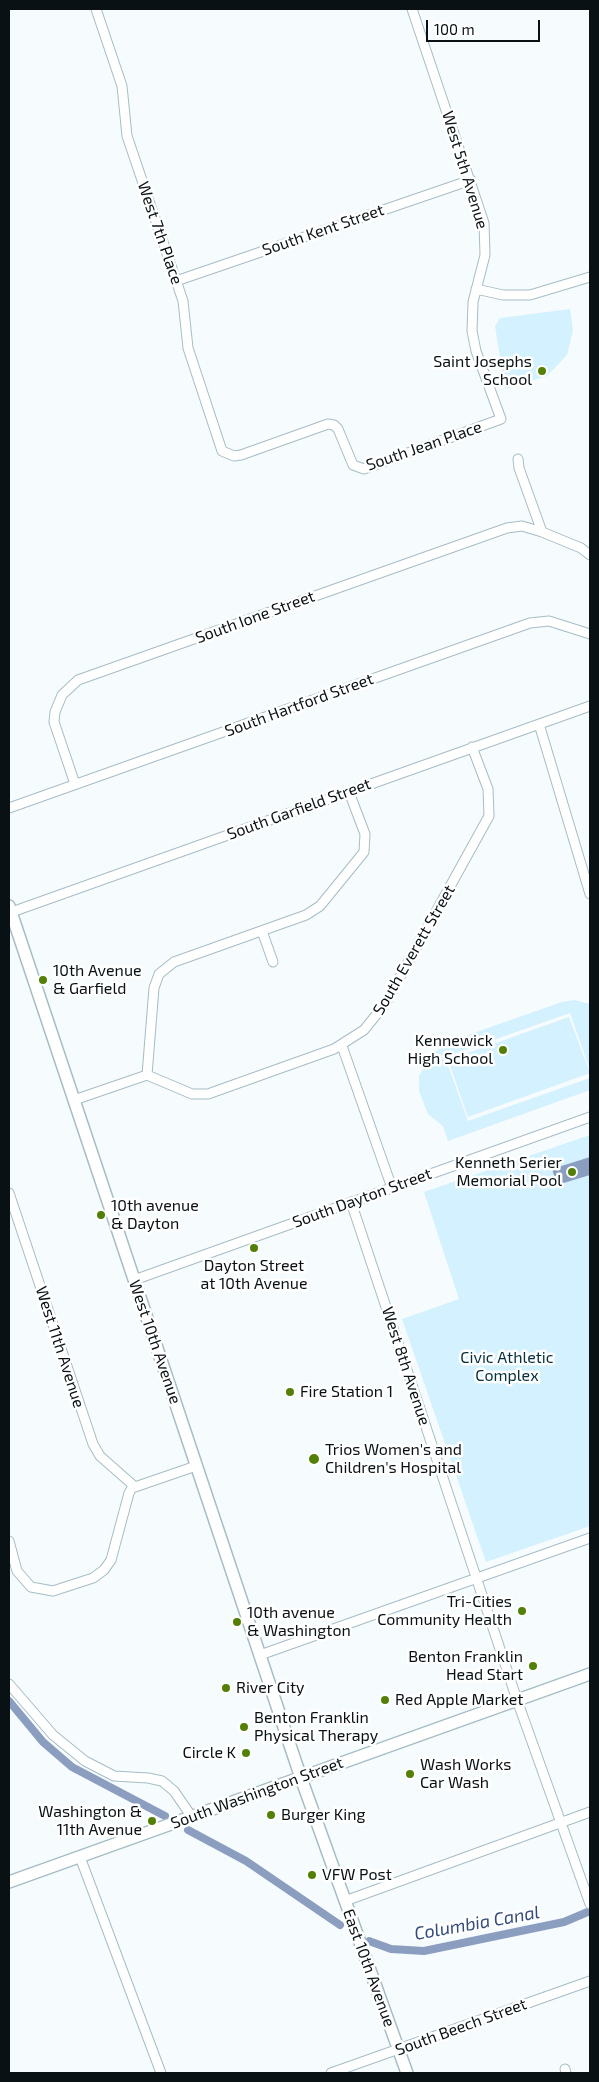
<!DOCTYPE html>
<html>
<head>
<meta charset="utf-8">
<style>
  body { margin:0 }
  #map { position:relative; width:599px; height:2082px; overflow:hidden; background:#f6fbfd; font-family:"Exo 2",sans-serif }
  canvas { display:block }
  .frame { position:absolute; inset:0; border:10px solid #091115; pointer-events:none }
  .scale { position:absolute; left:426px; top:20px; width:114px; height:22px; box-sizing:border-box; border:2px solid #091115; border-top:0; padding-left:6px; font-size:15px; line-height:18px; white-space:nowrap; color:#091115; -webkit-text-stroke:4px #fff; paint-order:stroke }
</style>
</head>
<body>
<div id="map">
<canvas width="599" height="2082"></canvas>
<div class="frame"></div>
<div class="scale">100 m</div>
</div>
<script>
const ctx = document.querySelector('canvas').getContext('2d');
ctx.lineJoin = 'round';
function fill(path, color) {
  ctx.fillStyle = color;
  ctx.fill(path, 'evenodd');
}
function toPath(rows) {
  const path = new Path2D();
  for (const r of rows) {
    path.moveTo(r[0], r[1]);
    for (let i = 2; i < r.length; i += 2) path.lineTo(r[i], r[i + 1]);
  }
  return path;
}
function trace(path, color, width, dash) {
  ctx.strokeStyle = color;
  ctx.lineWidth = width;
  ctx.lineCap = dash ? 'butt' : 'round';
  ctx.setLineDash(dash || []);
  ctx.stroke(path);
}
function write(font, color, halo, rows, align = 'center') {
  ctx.font = font + ' "Exo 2",sans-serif';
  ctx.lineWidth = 5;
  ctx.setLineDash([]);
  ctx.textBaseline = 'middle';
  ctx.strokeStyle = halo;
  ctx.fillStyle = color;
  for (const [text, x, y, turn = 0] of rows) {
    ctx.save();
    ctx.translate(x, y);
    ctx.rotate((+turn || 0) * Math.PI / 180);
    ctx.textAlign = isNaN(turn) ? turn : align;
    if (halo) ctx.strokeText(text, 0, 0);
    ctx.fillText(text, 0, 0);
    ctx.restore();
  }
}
fill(toPath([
  [570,309,573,330,567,355,547,376,505,389,495,326,500,318],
  [574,1000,590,1004,590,1070,570,1013,445,1057,468,1121,590,1078,590,1090,448,1141,443,1126,428,1114,419,1091,419,1076,430,1056,448,1042,562,1002],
  [569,1017,590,1073,468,1117,448,1060],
  [590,1135,590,1526,486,1562,402,1319,459,1299,424,1192]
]), '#d3f1fe');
fill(toPath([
  [590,1157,590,1175,557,1185,552,1169]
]), '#8c9ec0');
trace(toPath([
  [9,1701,43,1742,72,1767,165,1816],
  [188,1830,246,1861,340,1925],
  [369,1941,391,1949,424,1951,564,1922,590,1911]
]), '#8c9ec0', 8);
const minor = toPath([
  [96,9,122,86,127,136,183,301,188,348,222,451,234,456,241,455,328,424,334,425,338,429,353,465,364,469,501,419,476,351,472,331,473,302,485,255,484,223,412,9],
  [176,281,471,180],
  [476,289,503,295,530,295,590,277],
  [518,459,519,468,542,532,581,548,590,555],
  [539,724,590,894],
  [75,784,54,722,55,712,62,695,78,680,507,528,522,526,542,532],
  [9,808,530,623,549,621,590,634],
  [9,913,590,706],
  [262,931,273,962],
  [342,1046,392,1188],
  [147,1075,154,988,159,974,174,962,306,915,320,906,364,852,365,834,349,792],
  [74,1100,147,1075,192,1094,208,1094,334,1049,364,1030,385,1004,489,816,488,789,472,747],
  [9,1193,93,1444,100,1456,134,1486],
  [351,1202,517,1700,590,1904],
  [134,1280,590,1117],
  [9,1541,17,1571,31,1587,53,1591,93,1578,104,1570,111,1560,129,1493,132,1488,196,1466],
  [260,1655,590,1538],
  [9,1684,53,1735,85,1761,114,1776,148,1778,162,1781,174,1791,192,1817],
  [80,1857,161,2073],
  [345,1901,590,1812],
  [565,2069,566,2073],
  [331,2073,590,1981]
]);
const major = toPath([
  [9,906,301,1778,407,2073],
  [9,1882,590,1674]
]);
trace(minor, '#a6bdc6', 11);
trace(major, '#a6bdc6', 14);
trace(minor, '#fff', 9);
trace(major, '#fff', 11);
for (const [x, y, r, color] of [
  [542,371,5,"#537f07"],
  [43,980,5,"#537f07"],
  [503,1050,5,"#537f07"],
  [572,1172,5,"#537f07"],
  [101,1215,5,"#537f07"],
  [254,1248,5,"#537f07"],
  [290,1392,5,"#537f07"],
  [314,1459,6,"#537f07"],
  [522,1611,5,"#537f07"],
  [237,1622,5,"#537f07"],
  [533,1666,5,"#537f07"],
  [226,1688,5,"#537f07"],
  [385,1700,5,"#537f07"],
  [244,1727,5,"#537f07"],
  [246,1753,5,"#537f07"],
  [410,1774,5,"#537f07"],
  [271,1815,5,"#537f07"],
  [152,1821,5,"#537f07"],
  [312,1875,5,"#537f07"]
]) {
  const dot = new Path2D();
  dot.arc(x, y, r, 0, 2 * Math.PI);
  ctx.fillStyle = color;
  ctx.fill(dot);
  trace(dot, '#fff', 2);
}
write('16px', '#091115', '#fff', [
  ["West 5th Avenue",465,170,73],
  ["South Kent Street",323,230,-19],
  ["West 7th Place",160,233,71],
  ["South Jean Place",424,446,-19],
  ["South Ione Street",255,617,-20],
  ["South Hartford Street",299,705,-20],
  ["South Garfield Street",299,809,-20],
  ["South Everett Street",414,950,-60],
  ["South Dayton Street",362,1198,-20],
  ["West 10th Avenue",155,1342,71],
  ["West 11th Avenue",60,1347,72],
  ["West 8th Avenue",406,1366,72],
  ["South Washington Street",257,1793,-20],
  ["East 10th Avenue",369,1968,70],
  ["South Beech Street",461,2027,-20]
]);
write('16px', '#091115', '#fff', [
  ["Saint Josephs",532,362,"right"],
  ["School",532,380,"right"],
  ["10th Avenue",53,971],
  ["& Garfield",53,989],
  ["Kennewick",493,1041,"right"],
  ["High School",493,1059,"right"],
  ["Kenneth Serier",562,1163,"right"],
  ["Memorial Pool",562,1181,"right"],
  ["10th avenue",111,1206],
  ["& Dayton",111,1224],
  ["Dayton Street",254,1266,"center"],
  ["at 10th Avenue",254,1284,"center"],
  ["Fire Station 1",300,1392],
  ["Trios Women's and",325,1450],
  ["Children's Hospital",325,1468],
  ["Tri-Cities",512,1602,"right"],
  ["Community Health",512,1620,"right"],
  ["10th avenue",247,1613],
  ["& Washington",247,1631],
  ["Benton Franklin",523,1657,"right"],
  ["Head Start",523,1675,"right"],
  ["River City",236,1688],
  ["Red Apple Market",395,1700],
  ["Benton Franklin",254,1718],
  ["Physical Therapy",254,1736],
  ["Circle K",236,1753,"right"],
  ["Wash Works",420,1765],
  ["Car Wash",420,1783],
  ["Washington &",142,1812,"right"],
  ["11th Avenue",142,1830,"right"],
  ["Burger King",281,1815],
  ["VFW Post",322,1875]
], 'left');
write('16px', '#06303e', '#fff', [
  ["Civic Athletic",507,1358],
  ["Complex",507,1376]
]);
write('italic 18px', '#354c7b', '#fff', [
  ["Columbia Canal",477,1923,-10]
]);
</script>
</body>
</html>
